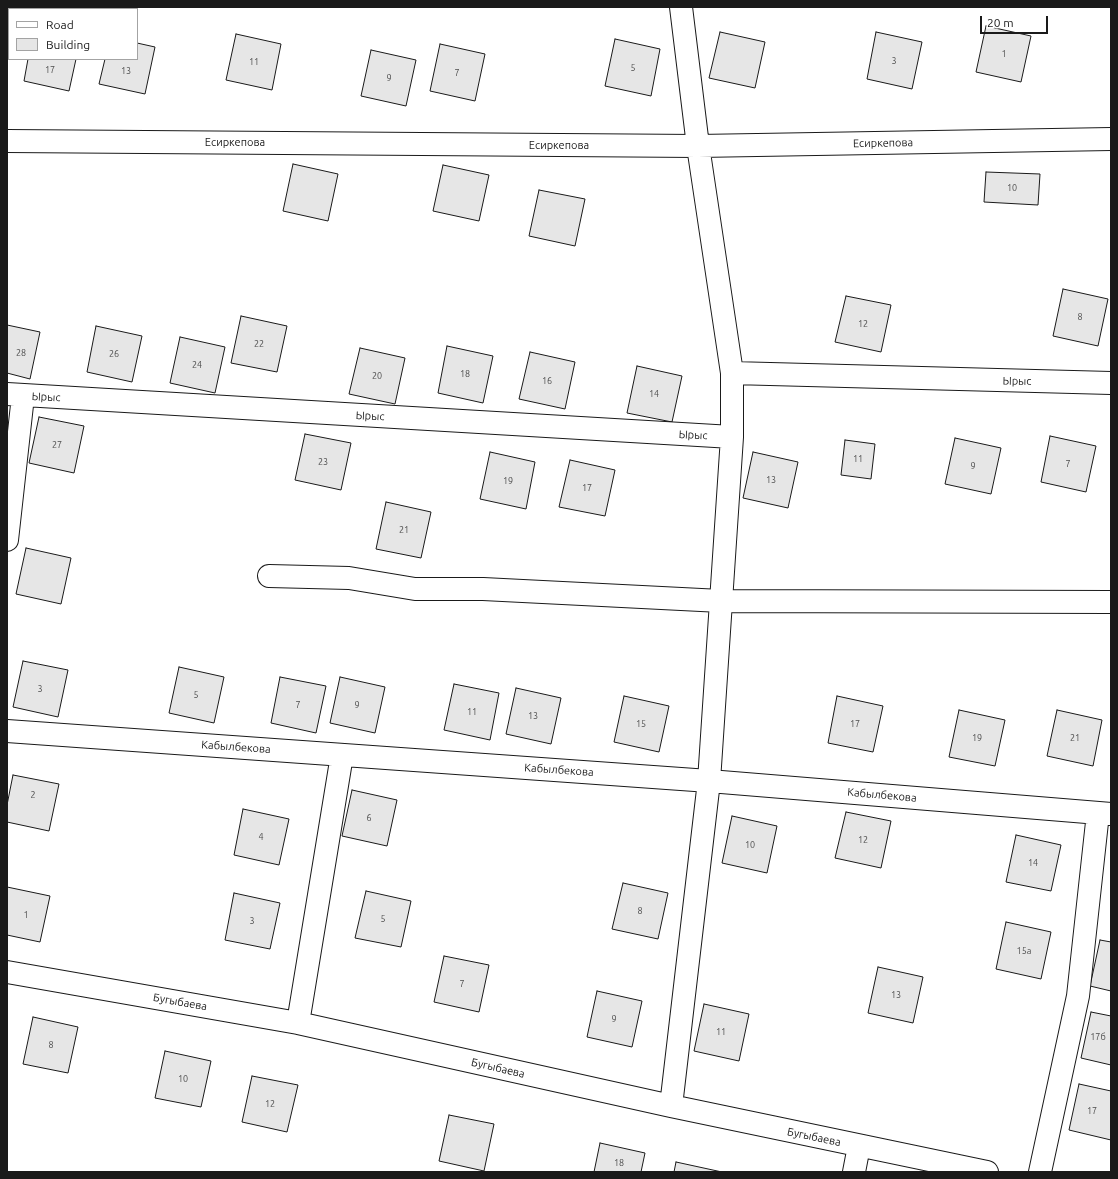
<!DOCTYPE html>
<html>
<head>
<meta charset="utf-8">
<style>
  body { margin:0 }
  #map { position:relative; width:1118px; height:1179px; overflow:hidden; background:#fff; font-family:Ubuntu,sans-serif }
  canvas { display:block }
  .frame { position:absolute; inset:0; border:8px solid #1a1a1a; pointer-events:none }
  .legend { position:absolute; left:8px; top:8px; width:130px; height:52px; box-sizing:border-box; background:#fff; border:1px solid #a3a3a3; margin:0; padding:5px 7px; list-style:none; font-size:12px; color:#1a1a1a }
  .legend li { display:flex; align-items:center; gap:8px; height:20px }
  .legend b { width:20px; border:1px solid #a3a3a3 }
  .scale { position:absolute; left:980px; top:16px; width:68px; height:18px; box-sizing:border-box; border:2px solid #1a1a1a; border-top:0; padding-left:5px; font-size:12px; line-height:14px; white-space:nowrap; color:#1a1a1a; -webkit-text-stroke:3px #fff; paint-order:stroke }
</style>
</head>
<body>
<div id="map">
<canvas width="1118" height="1179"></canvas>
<div class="frame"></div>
<ul class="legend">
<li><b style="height:5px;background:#fff"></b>Road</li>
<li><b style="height:11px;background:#e6e6e6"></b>Building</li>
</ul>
<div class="scale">20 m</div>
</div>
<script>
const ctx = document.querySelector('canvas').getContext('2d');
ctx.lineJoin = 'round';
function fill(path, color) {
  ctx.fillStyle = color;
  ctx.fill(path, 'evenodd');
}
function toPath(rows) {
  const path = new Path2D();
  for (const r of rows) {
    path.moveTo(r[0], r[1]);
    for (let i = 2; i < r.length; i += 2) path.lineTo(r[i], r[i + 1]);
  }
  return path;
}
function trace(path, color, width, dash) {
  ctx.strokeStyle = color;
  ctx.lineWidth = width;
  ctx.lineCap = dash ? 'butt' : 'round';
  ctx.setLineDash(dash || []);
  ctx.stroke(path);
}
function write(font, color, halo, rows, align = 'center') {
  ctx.font = font + ' Ubuntu,sans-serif';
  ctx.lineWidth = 3;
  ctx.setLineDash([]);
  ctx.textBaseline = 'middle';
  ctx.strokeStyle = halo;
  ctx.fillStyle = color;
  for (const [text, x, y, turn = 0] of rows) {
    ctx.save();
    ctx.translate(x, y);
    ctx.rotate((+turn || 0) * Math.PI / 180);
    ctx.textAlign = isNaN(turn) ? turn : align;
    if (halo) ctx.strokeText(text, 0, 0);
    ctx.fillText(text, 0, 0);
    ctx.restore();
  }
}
const building = toPath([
  [986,26,1031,36,1021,82,976,72,986,26],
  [720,32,765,42,755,88,709,78,720,32],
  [876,32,922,42,912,89,867,79,876,32],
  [236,34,281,44,272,90,226,80,236,34],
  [615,39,660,49,651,96,605,86,615,39],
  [137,43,155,47,145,94,99,84,105,59,137,59,137,43],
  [440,44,485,54,475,101,430,91,440,44],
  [371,50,416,60,406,106,361,96,371,50],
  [28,59,76,59,69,91,24,81,28,59],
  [293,164,338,174,328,221,283,211,293,164],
  [443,165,489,175,479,221,433,211,443,165],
  [986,172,1040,174,1038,205,984,202,986,172],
  [539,190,585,199,575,246,529,236,539,190],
  [1063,289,1108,299,1098,346,1053,336,1063,289],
  [846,296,891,305,881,352,835,342,846,296],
  [241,316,287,326,277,372,231,363,241,316],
  [7,325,40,332,30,379,7,373,7,325],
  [96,326,142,336,132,382,87,372,96,326],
  [180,337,225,347,215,393,170,383,180,337],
  [447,346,493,356,483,403,438,393,447,346],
  [360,348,405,358,395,404,349,394,360,348],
  [530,352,575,362,565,409,519,399,530,352],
  [637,366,682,376,672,422,627,413,637,366],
  [39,417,84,426,74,473,29,463,39,417],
  [305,434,351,443,341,490,295,480,305,434],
  [1050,436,1096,446,1086,492,1041,482,1050,436],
  [955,438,1001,448,991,494,945,484,955,438],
  [845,440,875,444,871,479,841,475,845,440],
  [490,452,535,462,526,509,480,499,490,452],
  [753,452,798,462,788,508,743,498,753,452],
  [570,460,615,470,605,516,559,507,570,460],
  [386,502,431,512,421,558,376,549,386,502],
  [26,548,71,558,61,604,16,594,26,548],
  [23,661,68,670,58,717,13,707,23,661],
  [179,667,224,677,214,723,169,713,179,667],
  [280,677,326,686,316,733,271,723,280,677],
  [340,677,385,687,375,733,330,723,340,677],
  [454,684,499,693,490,740,444,730,454,684],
  [516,688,561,698,551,744,506,734,516,688],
  [624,696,669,706,659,752,614,742,624,696],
  [837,696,883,706,873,752,828,743,837,696],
  [959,710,1005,720,995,766,949,757,959,710],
  [1057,710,1102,720,1093,766,1047,756,1057,710],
  [13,775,59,784,49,831,7,822,7,805,13,775],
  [352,790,397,800,387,846,342,836,352,790],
  [243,809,289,819,279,865,234,855,243,809],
  [846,812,891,821,881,868,835,858,846,812],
  [732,816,777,826,767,873,722,863,732,816],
  [1016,835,1061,845,1051,891,1006,882,1016,835],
  [623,883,668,893,658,939,612,929,623,883],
  [7,887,50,896,40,942,7,935,7,887],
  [366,891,411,901,401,947,355,938,366,891],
  [234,893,280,903,270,949,225,940,234,893],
  [1006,922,1051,932,1041,979,996,969,1006,922],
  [1100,940,1111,942,1111,991,1090,986,1100,940],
  [444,956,489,965,479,1012,434,1002,444,956],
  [878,967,923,977,913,1023,868,1013,878,967],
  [597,991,642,1001,632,1047,587,1037,597,991],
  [704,1004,749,1014,739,1061,694,1051,704,1004],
  [1091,1012,1111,1016,1111,1065,1081,1058,1091,1012],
  [33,1017,78,1027,68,1073,23,1064,33,1017],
  [165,1051,211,1061,201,1107,155,1098,165,1051],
  [252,1076,298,1085,287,1132,242,1122,252,1076],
  [1079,1084,1111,1091,1111,1140,1069,1130,1079,1084],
  [449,1115,494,1124,484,1171,439,1161,449,1115],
  [600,1143,645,1153,641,1172,594,1172,600,1143],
  [676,1162,722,1172,674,1172,676,1162]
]);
fill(building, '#e6e6e6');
trace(building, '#1a1a1a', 1);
const minor = toPath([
  [7,141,698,146,1111,139],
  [732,373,1111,383],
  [7,394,732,437],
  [7,540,23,396],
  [269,576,349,578,415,589,483,589,721,601,1111,602],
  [7,731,709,781,1111,814],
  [7,972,298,1023,671,1106,987,1172],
  [298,1023,342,755],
  [671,1106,709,781,732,437,732,373,698,146,681,7],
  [854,1172,859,1146],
  [1040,1172,1078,996,1098,813]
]);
trace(minor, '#1a1a1a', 24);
trace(minor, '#fff', 22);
write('9px', '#4d4d4d', null, [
  ["1",1004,54],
  ["3",894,61],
  ["11",254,62],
  ["5",633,68],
  ["17",50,70],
  ["13",126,71],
  ["7",457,73],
  ["9",389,78],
  ["10",1012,188],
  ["8",1080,317],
  ["12",863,324],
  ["22",259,344],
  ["28",21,353],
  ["26",114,354],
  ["24",197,365],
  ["18",465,374],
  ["20",377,376],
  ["16",547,381],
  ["14",654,394],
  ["27",57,445],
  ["11",858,459],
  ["23",323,462],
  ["7",1068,464],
  ["9",973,466],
  ["13",771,480],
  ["19",508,481],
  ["17",587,488],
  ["21",404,530],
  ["3",40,689],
  ["5",196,695],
  ["7",298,705],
  ["9",357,705],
  ["11",472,712],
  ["13",533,716],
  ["15",641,724],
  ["17",855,724],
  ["19",977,738],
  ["21",1075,738],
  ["2",33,795],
  ["6",369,818],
  ["4",261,837],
  ["12",863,840],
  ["10",750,845],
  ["14",1033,863],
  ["8",640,911],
  ["1",26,915],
  ["5",383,919],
  ["3",252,921],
  ["15а",1024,951],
  ["7",462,984],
  ["13",896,995],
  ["9",614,1019],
  ["11",721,1032],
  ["17б",1098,1037],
  ["8",51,1045],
  ["10",183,1079],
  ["12",270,1104],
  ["17",1092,1111],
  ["18",619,1163]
]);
write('11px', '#1a1a1a', '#fff', [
  ["Есиркепова",235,142],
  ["Есиркепова",883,143,-1],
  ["Есиркепова",559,145],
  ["Ырыс",1017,381,1],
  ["Ырыс",46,397,3],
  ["Ырыс",370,416,3],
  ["Ырыс",693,435,3],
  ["Кабылбекова",236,747,4],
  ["Кабылбекова",559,770,4],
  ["Кабылбекова",882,795,5],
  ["Бугыбаева",180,1002,10],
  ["Бугыбаева",498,1068,13],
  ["Бугыбаева",814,1137,12]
]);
</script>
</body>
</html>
